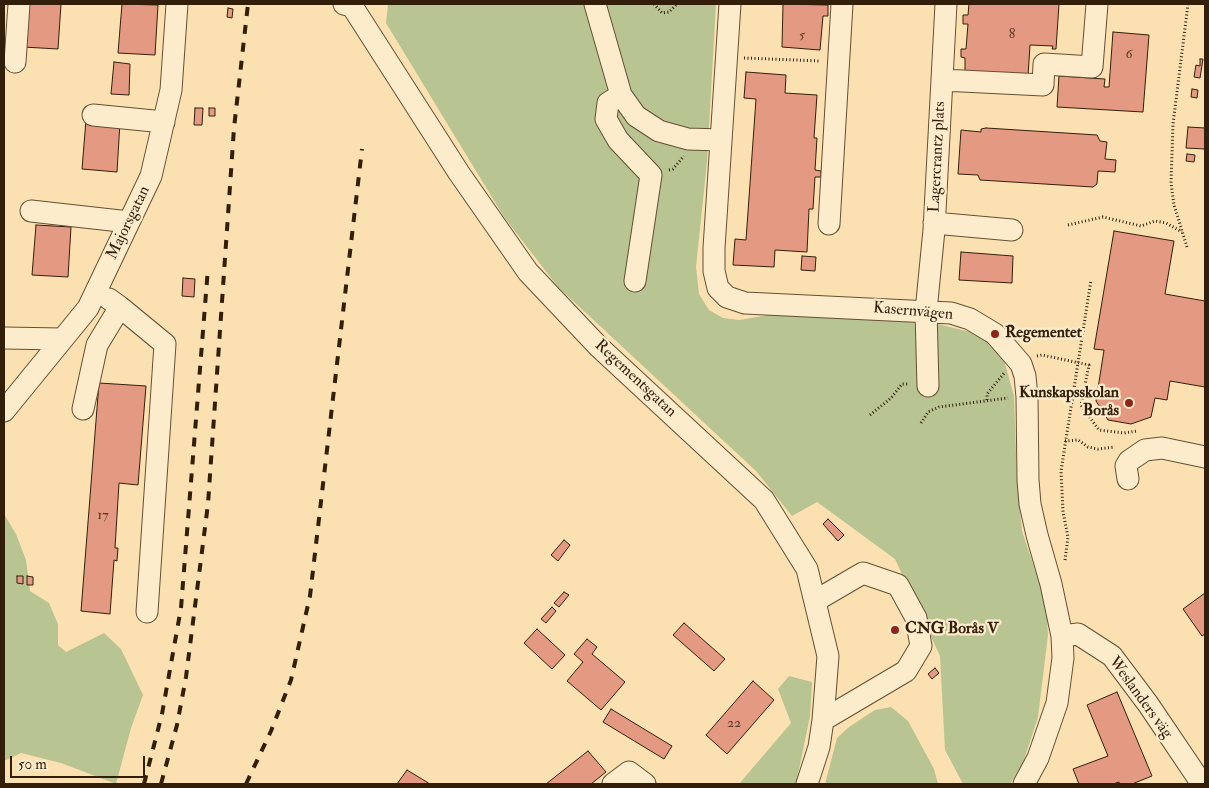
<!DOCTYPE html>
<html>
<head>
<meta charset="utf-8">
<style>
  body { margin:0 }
  #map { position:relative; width:1209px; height:788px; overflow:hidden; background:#fbe1b1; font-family:"IM FELL Double Pica",serif }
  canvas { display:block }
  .frame { position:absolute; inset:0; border:5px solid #331e0a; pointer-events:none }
  .scale { position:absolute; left:10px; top:756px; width:135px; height:22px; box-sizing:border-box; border:2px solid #331e0a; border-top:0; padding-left:6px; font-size:15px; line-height:18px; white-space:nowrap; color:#331e0a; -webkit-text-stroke:4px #fceccc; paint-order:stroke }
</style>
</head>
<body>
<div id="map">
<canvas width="1209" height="788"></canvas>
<div class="frame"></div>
<div class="scale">50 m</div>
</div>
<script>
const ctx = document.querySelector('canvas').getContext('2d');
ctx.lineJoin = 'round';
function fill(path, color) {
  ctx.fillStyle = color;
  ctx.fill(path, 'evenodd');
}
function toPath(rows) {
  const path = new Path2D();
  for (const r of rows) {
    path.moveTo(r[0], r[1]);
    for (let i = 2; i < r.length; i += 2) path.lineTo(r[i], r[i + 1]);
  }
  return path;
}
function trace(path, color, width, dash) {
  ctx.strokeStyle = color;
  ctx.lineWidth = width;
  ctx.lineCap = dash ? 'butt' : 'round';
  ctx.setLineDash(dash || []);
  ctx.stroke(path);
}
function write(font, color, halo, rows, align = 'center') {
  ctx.font = font + ' "IM FELL Double Pica",serif';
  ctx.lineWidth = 4.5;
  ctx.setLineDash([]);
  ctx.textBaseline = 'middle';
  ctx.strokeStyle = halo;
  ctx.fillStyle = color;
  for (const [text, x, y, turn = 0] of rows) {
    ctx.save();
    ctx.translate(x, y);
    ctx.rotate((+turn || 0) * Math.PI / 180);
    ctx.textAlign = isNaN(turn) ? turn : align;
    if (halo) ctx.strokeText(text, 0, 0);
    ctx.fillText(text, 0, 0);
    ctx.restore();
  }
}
fill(toPath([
  [388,4,716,4,707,162,696,267,699,294,709,310,723,318,739,320,768,315,818,315,933,323,975,333,1002,353,1014,396,1017,482,1022,531,1046,603,1048,635,1038,717,1023,763,1010,784,963,784,945,750,940,656,895,559,817,502,792,516,756,471,558,287,504,217,386,23],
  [4,514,16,534,26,560,30,591,49,603,58,624,58,645,66,652,104,633,121,649,143,695,131,728,116,784,61,763,21,753,4,761],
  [789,676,812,682,810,716,797,779,795,784,739,784,791,723,778,689],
  [891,707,908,721,934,769,938,784,825,784,837,738,849,727,875,710]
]), '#b8c491');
const building = toPath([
  [26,4,61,4,58,49,23,47,26,4],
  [122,4,158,5,155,55,118,53,122,4],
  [783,4,828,5,828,16,823,16,820,50,782,47,783,4],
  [969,4,1059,4,1056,49,1052,49,1053,46,1030,45,1028,76,965,72,965,58,961,57,961,49,966,49,968,24,963,24,963,15,968,15,969,4],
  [228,8,233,9,232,18,227,17,228,8],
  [1113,32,1149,35,1143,112,1057,107,1059,76,1105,79,1104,87,1109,87,1113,32],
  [1200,59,1203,59,1200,78,1194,77,1196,65,1200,66,1200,59],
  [114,62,130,64,129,95,111,94,114,62],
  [746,72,786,75,785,93,817,95,814,138,817,138,815,170,821,171,821,177,815,177,813,209,809,209,807,252,775,250,774,267,733,265,735,239,746,240,756,99,744,98,746,72],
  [1192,89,1198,90,1197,98,1191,97,1192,89],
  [195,108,203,108,202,125,194,125,195,108],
  [209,108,215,108,215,116,209,116,209,108],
  [86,120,120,122,117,172,82,169,86,120],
  [1188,127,1205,128,1205,149,1186,148,1188,127],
  [986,128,1097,135,1100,141,1107,142,1105,159,1116,160,1115,172,1098,171,1097,184,1093,187,980,180,978,175,958,174,961,130,981,132,981,129,986,128],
  [1187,154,1195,155,1194,162,1186,161,1187,154],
  [36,225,71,227,68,277,32,275,36,225],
  [1114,231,1174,241,1165,294,1205,301,1205,387,1170,381,1167,400,1155,398,1151,417,1131,424,1108,420,1096,401,1104,350,1094,349,1114,231],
  [961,252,1013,256,1012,283,959,280,961,252],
  [802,256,816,257,815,271,801,270,802,256],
  [183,278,195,279,194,297,182,296,183,278],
  [99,383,146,386,138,485,119,483,115,548,118,548,117,561,114,560,110,614,81,611,99,383],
  [828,519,844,535,838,541,823,524,828,519],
  [564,540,570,545,558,561,551,555,564,540],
  [17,576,23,576,23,584,17,583,17,576],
  [27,576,33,577,33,585,27,585,27,576],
  [564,592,569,595,559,607,554,603,564,592],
  [1205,593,1205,634,1202,636,1183,609,1205,593],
  [552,607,556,611,546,623,541,619,552,607],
  [684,623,725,659,714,671,673,635,684,623],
  [537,629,565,655,552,669,524,643,537,629],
  [587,639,597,647,592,654,625,682,601,710,567,681,583,662,574,654,587,639],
  [935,668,939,673,932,679,928,674,935,668],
  [753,681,774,700,727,754,706,735,753,681],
  [1117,692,1152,776,1132,784,1120,784,1119,782,1113,784,1079,784,1073,769,1108,756,1087,705,1117,692],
  [611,709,672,746,664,759,603,722,611,709],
  [588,751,606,772,591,784,546,784,588,751],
  [407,770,430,784,397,784,407,770]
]);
fill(building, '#e49982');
trace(building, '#331e0a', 1);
const minor = toPath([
  [344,4,352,6,459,173,528,272,599,347,764,500,807,569,828,656,823,720,819,747,807,784],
  [595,4,621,95,636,116,659,131,688,139,721,140],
  [730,4,714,248,714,271,718,288,727,297,745,303,951,313,970,319,995,334,1021,364,1025,376,1027,397,1028,480,1030,504,1037,535,1051,584,1062,636,1063,658,1057,703,1038,758,1024,784],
  [15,62,19,4],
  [942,80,1043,85,1044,64,1092,67,1097,4],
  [621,95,608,103,606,119,618,140,651,175,635,281],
  [93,115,164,122],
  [31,211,129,222],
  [934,223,1012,230],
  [829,224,842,4],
  [120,307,165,344,147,612],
  [4,338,62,339],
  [928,386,926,311,934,230,946,4],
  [83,409,97,345,120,307,109,299],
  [4,411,88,308,151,176,171,90,177,4],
  [1128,479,1126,466,1129,461,1145,450,1162,448,1205,457],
  [815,601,863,573,898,585,916,618,921,646,906,671,823,720],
  [1062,636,1078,634,1112,656,1148,704,1202,784],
  [613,784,629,772,645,784]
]);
trace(minor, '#654f34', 23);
trace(toPath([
  [654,4,662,13,669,12,677,4],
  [744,58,820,61],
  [669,170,673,169,684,156],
  [1068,225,1103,217,1141,226,1155,221,1166,223,1182,232],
  [1187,247,1174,205,1171,183,1173,124,1188,4],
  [1037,356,1042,355,1089,365,1081,405,1099,430,1124,433,1137,431],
  [987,400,987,394,1005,372],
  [870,415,891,398,902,384,909,384],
  [921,423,928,412,939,407,1008,398],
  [1065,441,1078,440,1088,447,1098,449,1115,447],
  [1065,560,1068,537,1063,512,1061,471,1091,280]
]), '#331e0a', 3, [1, 2.5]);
trace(minor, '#fceccc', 21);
trace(toPath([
  [144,784,162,714,181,608,208,268],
  [161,784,177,725,186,677,208,504,234,128,248,4],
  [246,784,271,731,291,680,310,596,362,149]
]), '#331e0a', 4, [9, 9]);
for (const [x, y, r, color] of [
  [995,334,5,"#8f2418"],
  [1129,403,5,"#8f2418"],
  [895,630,5,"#8f2418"]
]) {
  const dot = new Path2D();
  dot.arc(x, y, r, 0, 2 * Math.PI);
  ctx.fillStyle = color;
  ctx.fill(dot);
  trace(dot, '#fceccc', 2);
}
write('14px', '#5f3d28', null, [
  ["8",1012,35],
  ["5",802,36],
  ["6",1129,55],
  ["17",103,516],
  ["22",734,724]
]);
write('16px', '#331e0a', '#fceccc', [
  ["Lagercrantz plats",938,157,-87],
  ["Majorsgatan",129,223,-64],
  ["Kasernvägen",913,312,5],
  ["Regementsgatan",635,379,43],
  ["Weslanders väg",1140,698,54]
]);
write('bold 16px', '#331e0a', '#fceccc', [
  ["Regementet",1005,334],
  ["Kunskapsskolan",1119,394,"right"],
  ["Borås",1119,412,"right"],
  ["CNG Borås V",905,630]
], 'left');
</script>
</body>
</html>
